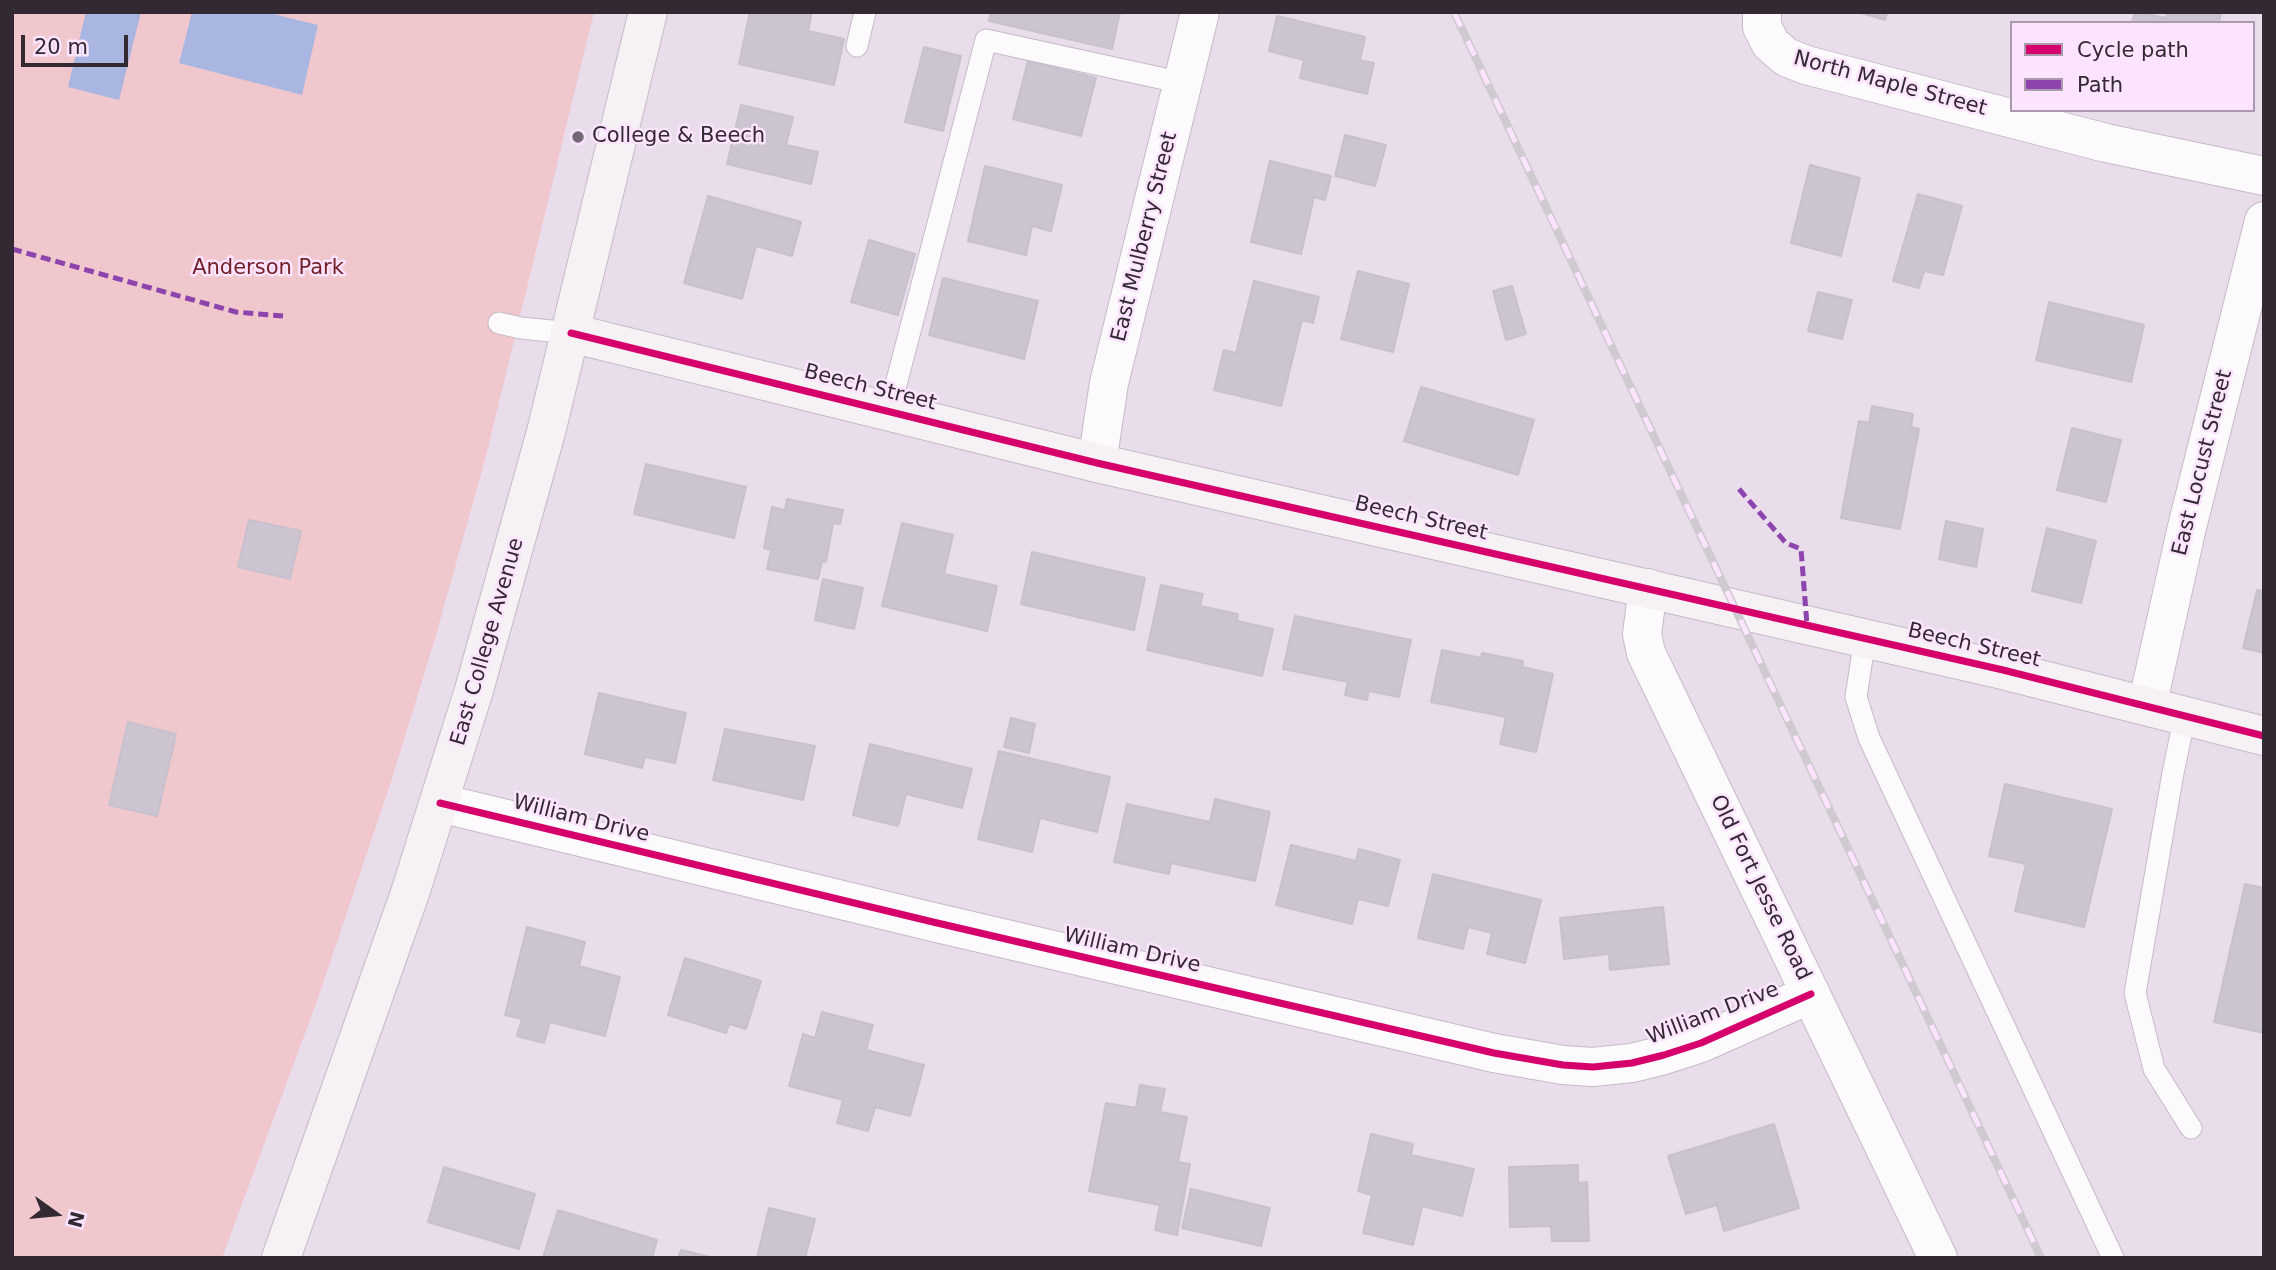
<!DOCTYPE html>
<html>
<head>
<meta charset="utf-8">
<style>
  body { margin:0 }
  #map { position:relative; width:2276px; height:1270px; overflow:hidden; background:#e9dceb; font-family:"DejaVu Sans",sans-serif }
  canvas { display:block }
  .frame { position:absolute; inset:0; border:14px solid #322933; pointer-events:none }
  .legend { position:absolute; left:2010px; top:21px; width:245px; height:91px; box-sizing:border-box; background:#fce3fe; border:2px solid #ab99ad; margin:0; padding:9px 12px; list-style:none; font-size:21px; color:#322933 }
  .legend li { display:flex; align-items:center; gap:14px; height:35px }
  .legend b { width:35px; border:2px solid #ab99ad }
  .north { position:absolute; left:21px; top:1179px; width:70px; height:70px; -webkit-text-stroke:5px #fce3fe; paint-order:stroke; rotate:105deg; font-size:19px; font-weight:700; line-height:28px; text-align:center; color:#322933 }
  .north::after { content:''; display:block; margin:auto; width:24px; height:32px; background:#322933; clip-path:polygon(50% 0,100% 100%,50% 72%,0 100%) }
  .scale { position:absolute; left:21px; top:35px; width:107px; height:32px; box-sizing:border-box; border:4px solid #322933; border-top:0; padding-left:9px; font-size:21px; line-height:24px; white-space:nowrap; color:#322933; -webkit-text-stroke:5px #fce3fe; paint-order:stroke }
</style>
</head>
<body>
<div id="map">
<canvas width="2276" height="1270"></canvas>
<div class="frame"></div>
<ul class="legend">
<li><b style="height:9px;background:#d6006c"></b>Cycle path</li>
<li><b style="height:9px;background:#8e44ad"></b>Path</li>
</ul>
<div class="north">N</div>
<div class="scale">20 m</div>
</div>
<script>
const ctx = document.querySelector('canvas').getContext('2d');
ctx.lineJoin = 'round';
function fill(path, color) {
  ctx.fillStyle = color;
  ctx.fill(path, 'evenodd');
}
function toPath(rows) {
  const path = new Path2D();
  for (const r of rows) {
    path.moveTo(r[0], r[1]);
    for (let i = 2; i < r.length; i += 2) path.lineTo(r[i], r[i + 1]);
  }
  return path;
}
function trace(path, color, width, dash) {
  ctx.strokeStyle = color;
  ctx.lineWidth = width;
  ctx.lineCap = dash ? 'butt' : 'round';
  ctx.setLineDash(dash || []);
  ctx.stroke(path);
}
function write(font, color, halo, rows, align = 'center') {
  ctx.font = font + ' "DejaVu Sans",sans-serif';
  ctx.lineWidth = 5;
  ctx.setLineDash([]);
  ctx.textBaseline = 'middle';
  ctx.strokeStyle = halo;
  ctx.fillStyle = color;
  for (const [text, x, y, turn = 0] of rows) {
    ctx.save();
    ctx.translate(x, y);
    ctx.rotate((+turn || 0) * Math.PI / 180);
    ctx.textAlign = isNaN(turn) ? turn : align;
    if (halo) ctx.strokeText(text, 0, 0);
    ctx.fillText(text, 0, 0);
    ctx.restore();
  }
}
fill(toPath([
  [12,12,594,12,486,456,434,642,391,782,318,998,222,1258,12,1258]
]), '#f0c7cc');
fill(toPath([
  [86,12,141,12,119,100,68,87],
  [192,12,265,12,318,25,302,95,179,63]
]), '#a8b6e1');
const building = toPath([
  [750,12,812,12,808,31,844,39,834,85,739,64,750,12],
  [991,12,1120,12,1112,49,989,21,991,12],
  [1858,12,1887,12,1885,20,1858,12],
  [2135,12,2166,18,2168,12,2221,12,2219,23,2132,23,2135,12],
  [1277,16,1365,37,1360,60,1374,63,1367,94,1300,78,1304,60,1269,51,1277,16],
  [924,47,961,56,943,131,905,122,924,47],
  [1028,61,1096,78,1081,136,1013,119,1028,61],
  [741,105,793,117,786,145,818,152,811,184,727,164,741,105],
  [1345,135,1386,145,1375,186,1335,176,1345,135],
  [1270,161,1331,176,1325,200,1314,197,1301,254,1251,242,1270,161],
  [1810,165,1860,178,1841,256,1791,243,1810,165],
  [985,166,1062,185,1051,231,1032,226,1026,255,968,241,985,166],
  [1918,194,1962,206,1943,275,1924,271,1919,288,1893,281,1918,194],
  [708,196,801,222,792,256,756,246,742,299,684,283,708,196],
  [869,240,915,254,898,315,851,302,869,240],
  [1358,271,1409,284,1393,352,1341,339,1358,271],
  [943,278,1038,301,1024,359,929,335,943,278],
  [1254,281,1319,297,1313,323,1302,320,1281,406,1214,390,1224,350,1236,353,1254,281],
  [1512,286,1526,334,1506,340,1493,291,1512,286],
  [1818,292,1852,300,1842,339,1808,331,1818,292],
  [2049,302,2144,325,2131,382,2036,360,2049,302],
  [1421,387,1534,420,1518,475,1404,441,1421,387],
  [1872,406,1913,414,1911,427,1919,429,1900,529,1841,518,1859,421,1869,423,1872,406],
  [2072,428,2121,440,2106,502,2057,490,2072,428],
  [646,464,746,487,734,538,634,514,646,464],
  [787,499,843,510,840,524,833,523,826,562,822,561,818,579,767,569,771,550,764,548,772,507,785,510,787,499],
  [249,520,301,531,290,579,238,567,249,520],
  [1946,521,1983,529,1976,567,1939,559,1946,521],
  [902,523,953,535,944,574,997,586,987,631,882,606,902,523],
  [2047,528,2096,541,2081,603,2032,591,2047,528],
  [1032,552,1145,578,1134,630,1021,604,1032,552],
  [823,579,863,588,854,629,815,620,823,579],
  [1161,585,1203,594,1200,606,1238,614,1237,621,1273,629,1262,676,1147,650,1161,585],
  [2257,590,2264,591,2264,653,2243,648,2257,590],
  [1295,616,1411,640,1399,697,1369,691,1367,700,1345,695,1348,682,1283,669,1295,616],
  [1442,650,1481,658,1482,653,1523,661,1522,667,1553,674,1536,752,1500,744,1506,717,1431,702,1442,650],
  [599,693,686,713,675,763,645,757,642,768,585,754,599,693],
  [1011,718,1035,724,1029,753,1004,747,1011,718],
  [128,722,176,734,157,816,109,805,128,722],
  [725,729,815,746,803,800,713,780,725,729],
  [870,744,972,769,962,808,906,794,898,826,853,815,870,744],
  [999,751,1110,777,1097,832,1040,818,1032,852,978,839,999,751],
  [2005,784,2112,809,2084,927,2015,911,2026,864,1989,856,2005,784],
  [1215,799,1270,812,1255,881,1171,863,1169,874,1114,862,1127,804,1210,822,1215,799],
  [1291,845,1356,861,1359,849,1400,860,1388,906,1358,899,1352,924,1276,905,1291,845],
  [1433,874,1541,900,1525,963,1487,954,1492,933,1468,927,1463,949,1418,938,1433,874],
  [2245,884,2264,888,2264,1033,2214,1022,2245,884],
  [1663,907,1669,964,1610,970,1609,954,1564,959,1560,918,1663,907],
  [527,927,585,942,579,966,620,977,605,1036,550,1022,544,1043,517,1036,522,1019,505,1015,527,927],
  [685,958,761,981,746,1029,729,1024,726,1033,668,1015,685,958],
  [822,1012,873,1025,866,1050,924,1065,910,1116,875,1107,868,1131,837,1123,843,1100,789,1086,803,1034,815,1038,822,1012],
  [1140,1085,1165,1089,1160,1112,1187,1117,1178,1162,1190,1164,1177,1235,1155,1230,1160,1205,1089,1191,1106,1103,1136,1108,1140,1085],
  [1774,1124,1799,1208,1724,1231,1717,1205,1686,1214,1668,1156,1774,1124],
  [1371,1134,1413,1144,1411,1155,1474,1169,1462,1216,1422,1206,1413,1245,1363,1233,1372,1195,1358,1191,1371,1134],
  [1578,1165,1578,1183,1587,1182,1589,1241,1552,1241,1551,1226,1510,1227,1509,1167,1578,1165],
  [444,1167,535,1194,519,1249,428,1222,444,1167],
  [1191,1189,1270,1208,1261,1246,1182,1228,1191,1189],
  [769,1208,815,1219,805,1258,757,1258,769,1208],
  [558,1210,657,1240,652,1258,543,1258,558,1210],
  [681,1250,714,1258,678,1258,681,1250]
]);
fill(building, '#ccc4d1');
trace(building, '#c7c0cd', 2);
const lane = toPath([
  [857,46,865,12],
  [499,323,521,328,571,333],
  [889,411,986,40,1183,83],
  [1865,638,1856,697,1869,738,2113,1258],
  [2185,716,2173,773,2135,993,2154,1069,2191,1128]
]);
const street = toPath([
  [1762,12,1762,27,1771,44,1786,57,1806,65,2106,143,2264,176],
  [1097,463,1109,383,1200,12],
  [1648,588,1642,634,1646,653,1938,1258],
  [2147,706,2187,527,2264,221],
  [440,803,933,922,1494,1053,1563,1065,1593,1067,1632,1063,1664,1055,1701,1043,1811,994]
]);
const secondary = toPath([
  [571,333,1097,463,2003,670,2264,736],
  [281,1258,410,893,474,690,546,432,648,12]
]);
trace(lane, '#c5bbc6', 23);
trace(street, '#c5bbc6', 40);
trace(secondary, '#c5bbc6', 40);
trace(lane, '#fcfafc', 21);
trace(street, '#fcfafc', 38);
trace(secondary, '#f6f1f4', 38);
const rail = toPath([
  [1454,12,2041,1258]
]);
trace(rail, '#cecacf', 8);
trace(rail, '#fce3fe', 5, [16]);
trace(toPath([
  [12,249,236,312,283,316],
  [1739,489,1786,543,1801,549,1807,625]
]), '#8e44ad', 5, [10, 5]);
trace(toPath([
  [571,333,1097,463,2003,670,2264,736],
  [440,803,933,922,1494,1053,1563,1065,1593,1067,1632,1063,1664,1055,1701,1043,1811,994]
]), '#d6006c', 7);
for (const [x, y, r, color] of [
  [578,137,7,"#726873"]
]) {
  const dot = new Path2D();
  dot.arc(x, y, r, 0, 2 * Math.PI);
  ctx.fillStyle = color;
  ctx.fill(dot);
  trace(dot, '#fce3fe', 2.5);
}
write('21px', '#322933', '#fce3fe', [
  ["North Maple Street",1890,84,15],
  ["East Mulberry Street",1145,237,-76],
  ["Beech Street",870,388,14],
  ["East Locust Street",2203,463,-76],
  ["Beech Street",1421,519,13],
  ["East College Avenue",488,642,-74],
  ["Beech Street",1974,646,13],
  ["William Drive",581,819,14],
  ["Old Fort Jesse Road",1760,888,64],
  ["William Drive",1132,951,13],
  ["William Drive",1713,1014,-21]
]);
write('21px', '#322933', '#fce3fe', [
  ["College & Beech",592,137]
], 'left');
write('21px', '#721f26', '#fce3fe', [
  ["Anderson Park",268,269]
]);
</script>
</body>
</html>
